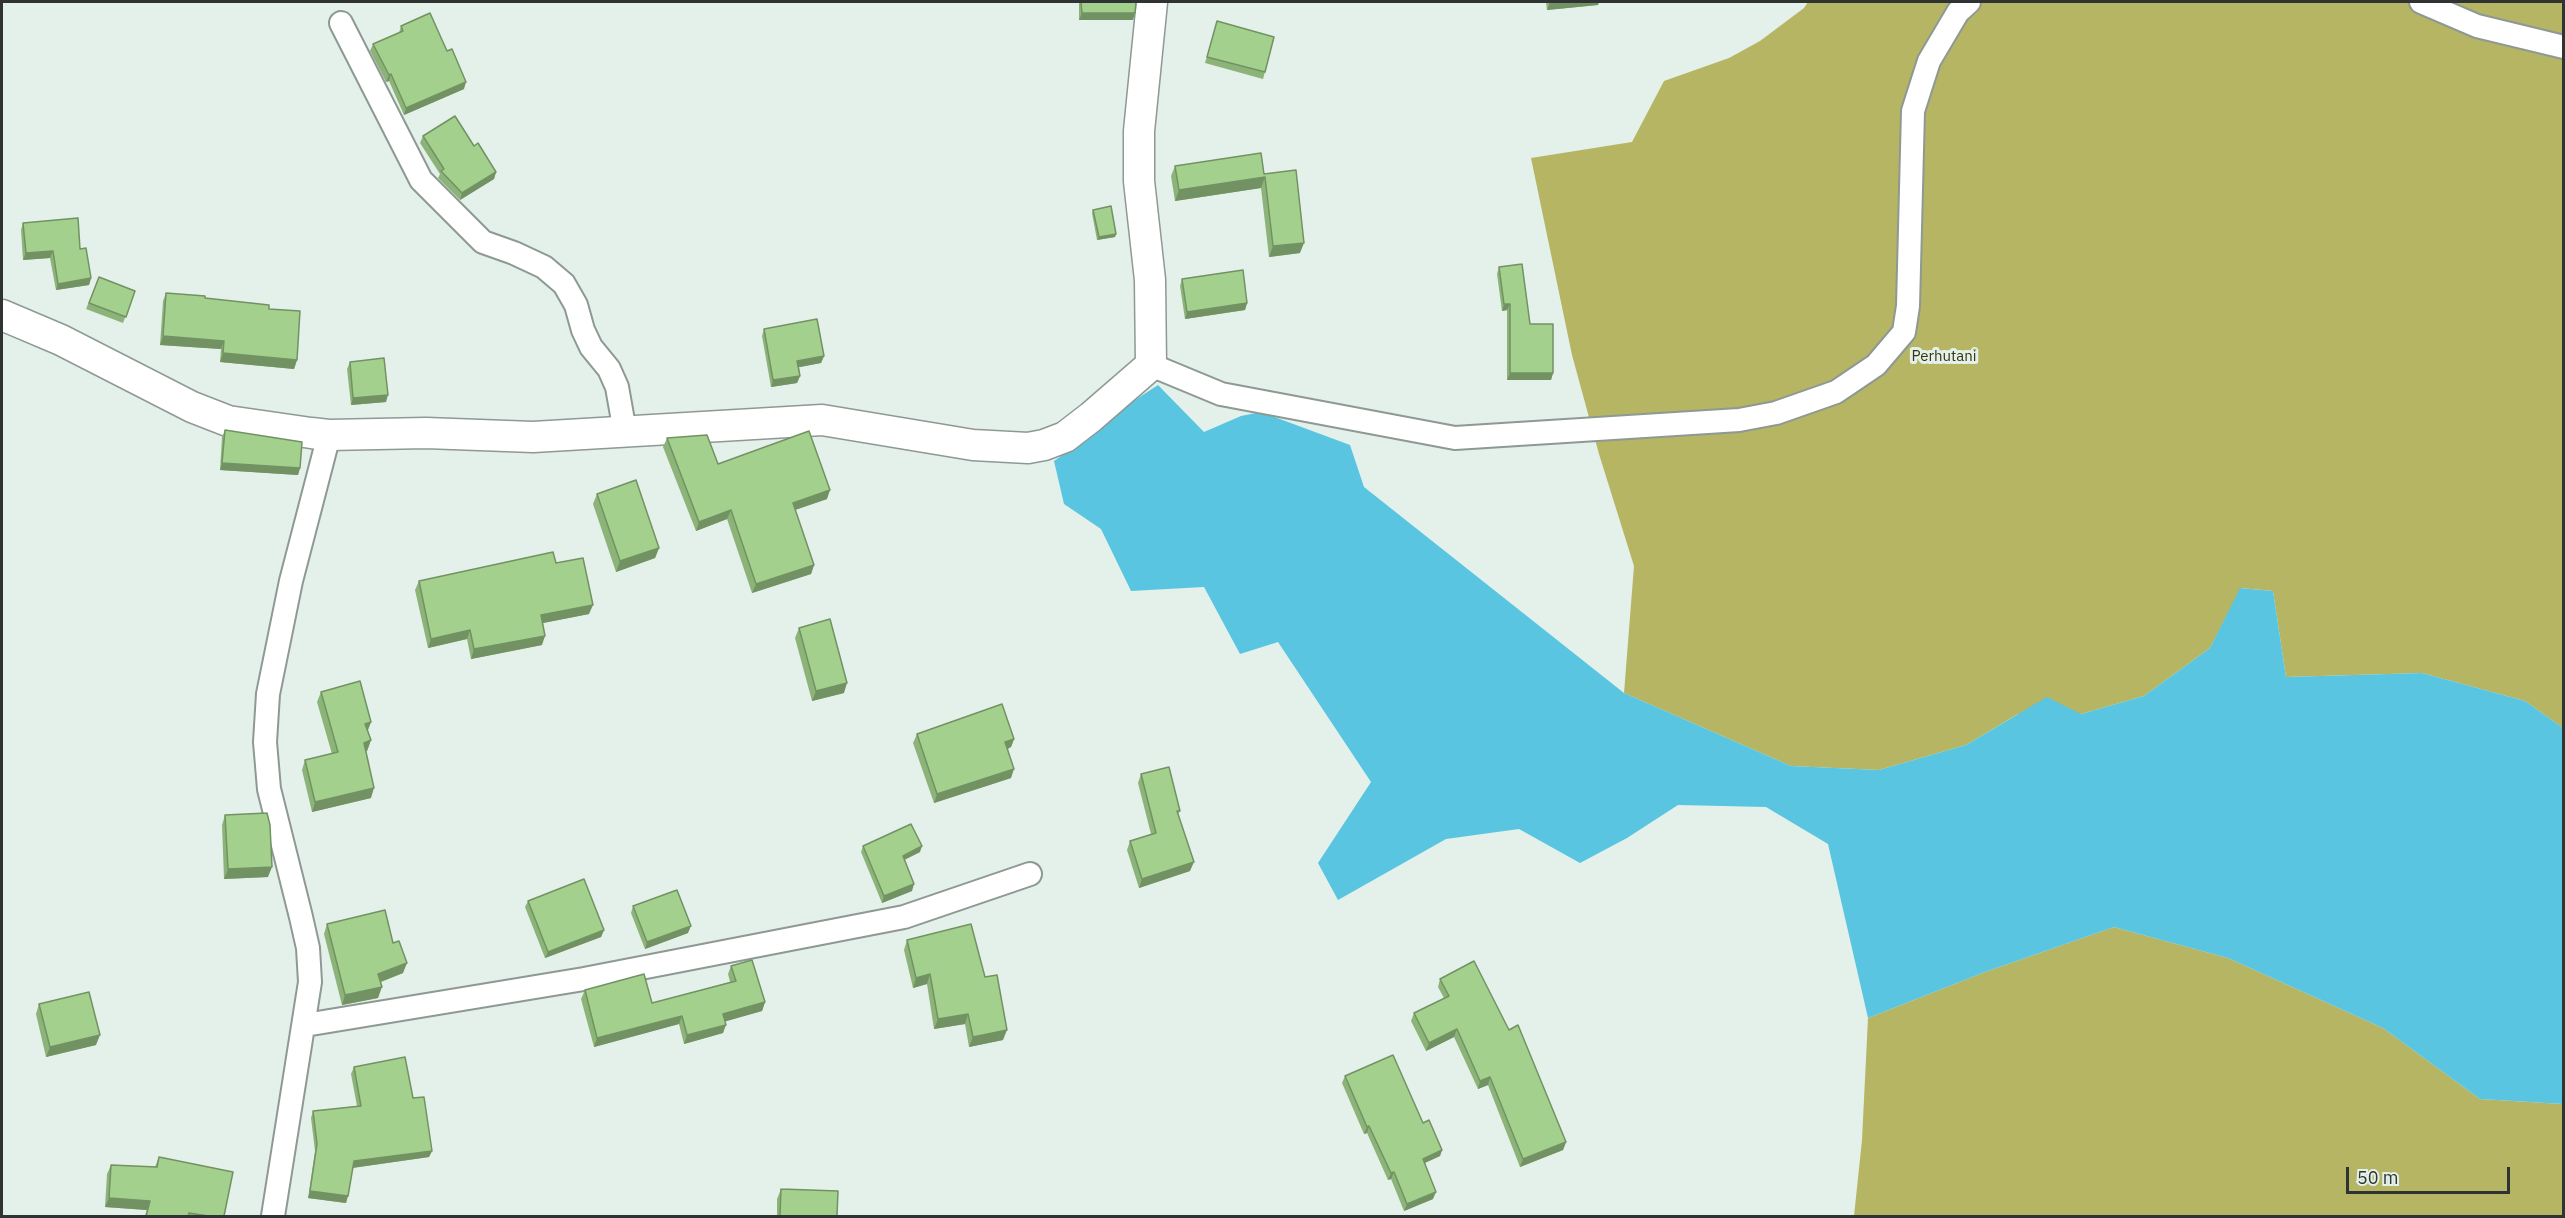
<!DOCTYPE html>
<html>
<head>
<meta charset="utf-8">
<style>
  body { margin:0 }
  #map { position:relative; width:2565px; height:1218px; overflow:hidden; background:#e4f0ea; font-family:"IBM Plex Sans",sans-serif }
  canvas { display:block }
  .frame { position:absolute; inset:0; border:3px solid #2f3331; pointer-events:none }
  .scale { position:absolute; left:2346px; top:1167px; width:164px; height:27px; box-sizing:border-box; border:3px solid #2f3331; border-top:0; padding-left:8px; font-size:18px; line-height:21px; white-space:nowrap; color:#2f3331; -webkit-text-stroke:4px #e4f0ea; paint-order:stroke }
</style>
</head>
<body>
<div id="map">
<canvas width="2565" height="1218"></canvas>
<div class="frame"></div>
<div class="scale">50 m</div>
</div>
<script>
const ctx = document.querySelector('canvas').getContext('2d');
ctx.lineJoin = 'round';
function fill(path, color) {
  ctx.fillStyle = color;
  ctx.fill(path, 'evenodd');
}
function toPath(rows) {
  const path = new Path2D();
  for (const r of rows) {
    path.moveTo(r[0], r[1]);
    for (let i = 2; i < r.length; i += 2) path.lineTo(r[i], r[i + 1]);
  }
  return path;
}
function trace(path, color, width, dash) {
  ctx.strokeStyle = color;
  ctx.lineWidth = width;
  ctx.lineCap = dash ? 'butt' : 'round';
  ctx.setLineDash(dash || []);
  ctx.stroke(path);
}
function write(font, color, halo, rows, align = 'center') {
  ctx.font = font + ' "IBM Plex Sans",sans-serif';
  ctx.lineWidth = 6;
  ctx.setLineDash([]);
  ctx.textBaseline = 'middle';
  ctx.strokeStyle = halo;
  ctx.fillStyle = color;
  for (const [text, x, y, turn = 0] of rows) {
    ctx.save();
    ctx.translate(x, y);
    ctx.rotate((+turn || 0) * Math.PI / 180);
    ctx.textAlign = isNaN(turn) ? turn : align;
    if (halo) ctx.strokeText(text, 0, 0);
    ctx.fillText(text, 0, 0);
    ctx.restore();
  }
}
fill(toPath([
  [1808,2,2563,2,2563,728,2525,701,2422,673,2286,677,2273,591,2241,588,2210,648,2144,696,2081,714,2018,714,1966,745,1879,770,1791,766,1624,693,1634,566,1599,454,1572,355,1531,158,1632,142,1664,81,1729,58,1760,41,1804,8],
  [2114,927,2228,958,2383,1028,2480,1099,2563,1104,2563,1216,1854,1216,1862,1140,1868,1018,1985,972]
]), '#b5b563');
fill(toPath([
  [1158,385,1204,432,1241,416,1261,412,1350,445,1364,487,1624,693,1791,766,1879,770,1966,745,2047,697,2081,714,2144,696,2210,648,2240,588,2273,591,2286,677,2422,673,2525,701,2563,728,2563,1104,2480,1099,2383,1028,2228,958,2114,927,1985,972,1868,1018,1828,844,1766,807,1678,805,1627,838,1580,863,1519,829,1446,839,1338,900,1318,863,1371,782,1278,642,1240,654,1204,587,1131,591,1101,529,1064,504,1054,461,1077,445,1109,417]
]), '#5ac5e1');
const minor = toPath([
  [2421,2,2477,26,2564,47],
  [341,23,421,180,483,242,514,253,544,267,564,284,576,305,583,330,591,347,609,369,617,387,625,432],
  [1151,365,1221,394,1455,438,1739,420,1776,413,1836,392,1876,365,1904,332,1908,306,1913,111,1929,61,1958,12,1969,2],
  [305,1025,584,979,904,917,1030,874],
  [273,1216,310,982,308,948,301,917,269,789,265,742,268,694,291,581,329,435]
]);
const major = toPath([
  [2,315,61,340,192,407,228,421,311,433,329,435,426,433,533,437,822,420,973,445,1028,448,1044,445,1065,437,1091,417,1151,365,1150,280,1139,181,1139,131,1152,2]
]);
trace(minor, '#8e9993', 26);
trace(major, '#8e9993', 33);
trace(minor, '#fff', 22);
trace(major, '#fff', 30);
fill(toPath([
  [1079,2,1136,2,1133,20,1079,20],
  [1546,2,1599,2,1598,5,1547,10],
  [1217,21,1265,72,1263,79,1205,63],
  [401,26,464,89,404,115,389,81,386,82,370,51,373,44,399,33],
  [423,136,474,146,496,172,494,179,460,200,438,178,440,174,420,143],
  [1175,166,1264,174,1300,253,1269,257,1261,188,1175,201,1171,176],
  [1093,210,1116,234,1115,237,1097,240,1092,213],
  [23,223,80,249,91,278,89,285,56,290,50,258,23,260,21,230],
  [1499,267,1530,324,1553,373,1551,380,1507,380,1507,310,1502,311,1497,274],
  [99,277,135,291,123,323,86,309],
  [1182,279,1247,303,1245,310,1185,319,1180,286],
  [166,293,269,309,297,360,294,369,220,362,221,349,160,345,163,301],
  [764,329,824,356,821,363,799,367,800,376,797,383,771,387,762,336],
  [350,362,386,402,351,405,347,369],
  [225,430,300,468,298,475,220,470,222,437],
  [667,438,718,464,827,499,795,510,814,565,811,574,752,593,727,519,696,531,663,447],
  [597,494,659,548,655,558,616,572,593,504],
  [556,563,589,614,543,623,542,645,471,659,467,639,428,648,415,590,419,581],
  [799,628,844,693,812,701,795,638],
  [321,692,371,722,368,730,371,740,367,751,366,751,371,798,312,812,302,770,305,760,332,754,317,702],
  [917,734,1014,739,1011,747,1008,749,1011,778,934,803,913,743],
  [1141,774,1180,811,1178,814,1190,871,1139,888,1127,850,1130,841,1151,834,1138,783],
  [225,815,268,877,224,879,222,825],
  [863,846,920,852,904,860,912,891,882,903,861,852],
  [528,901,604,930,601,937,545,958,525,907],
  [633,906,688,933,645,949,631,913],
  [327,924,393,943,403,973,381,982,378,998,342,1005,324,934],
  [907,940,985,977,1003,1040,969,1047,965,1024,934,1029,927,984,913,988,904,950],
  [731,966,765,1002,762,1011,725,1021,723,1033,684,1044,679,1024,594,1047,581,999,585,990,652,1003,730,982,728,974],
  [1440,979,1566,1142,1563,1150,1520,1167,1488,1085,1478,1089,1454,1037,1426,1051,1411,1021,1414,1013,1444,998,1438,987],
  [39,1004,96,1045,46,1057,36,1014],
  [354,1067,413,1098,432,1151,429,1157,353,1168,346,1203,308,1198,315,1151,311,1118,313,1111,357,1106,351,1074],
  [1345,1076,1442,1150,1440,1156,1425,1163,1433,1199,1404,1211,1391,1179,1388,1180,1367,1133,1364,1134,1342,1083],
  [159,1157,224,1216,145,1216,147,1210,105,1207,107,1174,111,1165,155,1167],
  [781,1189,837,1216,777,1216,777,1199]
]), '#8cb479');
fill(toPath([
  [1550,2,1599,2,1598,5,1547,10],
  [1082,13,1135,13,1133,20,1079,20],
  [391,74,389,81,386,82,389,75],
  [466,82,464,89,404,115,406,108],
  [496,172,494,179,460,200,462,193],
  [1265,177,1261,188,1175,201,1179,190],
  [1116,234,1115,237,1097,240,1099,237],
  [1304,243,1300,253,1269,257,1273,246],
  [53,251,50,258,23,260,26,253],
  [91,278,89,285,56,290,58,284],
  [1247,303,1245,310,1185,319,1187,312],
  [1504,304,1510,304,1507,310,1502,311],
  [163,336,224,341,221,349,160,345],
  [223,353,297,360,294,369,220,362],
  [824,356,821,363,795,368,797,361],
  [1510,373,1553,373,1551,380,1507,380],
  [800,376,797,383,771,387,773,380],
  [388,395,386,402,351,405,353,398],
  [222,463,300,468,298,475,220,470],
  [830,490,827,499,789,512,793,503],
  [731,510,727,519,696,531,699,522],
  [659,548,655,558,616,572,620,561],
  [814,565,811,574,752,593,756,584],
  [593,605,589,614,538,624,541,615],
  [470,630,467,639,428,648,431,639],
  [545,636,542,645,471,659,474,649],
  [847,683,844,693,812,701,816,691],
  [371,722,367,732,365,724],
  [1014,739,1011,747,1002,751,1005,742],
  [371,740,367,751,360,753,364,743],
  [1014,769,1011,778,934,803,937,794],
  [374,788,371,798,312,812,315,802],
  [922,846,920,852,900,862,903,856],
  [1194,862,1190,871,1139,888,1142,879],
  [272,867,268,877,224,879,228,869],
  [914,884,912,891,882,903,884,896],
  [691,926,688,933,645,949,647,942],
  [604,930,601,937,545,958,548,952],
  [407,963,403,973,375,984,378,974],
  [930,974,927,984,913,988,916,978],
  [382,987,378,998,342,1005,345,995],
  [765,1002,762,1011,720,1023,723,1014],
  [968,1014,965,1024,934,1029,938,1019],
  [682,1016,679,1024,594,1047,597,1038],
  [726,1025,723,1033,684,1044,687,1035],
  [1457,1029,1454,1037,1426,1051,1429,1043],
  [1007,1030,1003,1040,969,1047,973,1037],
  [100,1035,96,1045,46,1057,50,1047],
  [1490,1077,1488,1085,1478,1089,1480,1081],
  [1369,1126,1367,1133,1364,1134,1367,1127],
  [1566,1142,1563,1150,1520,1167,1523,1159],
  [1442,1150,1440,1156,1420,1165,1423,1159],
  [432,1151,429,1157,351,1168,354,1161],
  [1394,1172,1391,1179,1388,1180,1391,1173],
  [310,1191,348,1196,346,1203,308,1198],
  [1436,1192,1433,1199,1404,1211,1407,1204],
  [109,1198,150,1201,147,1210,105,1207]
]), '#729263');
const building = toPath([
  [1081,2,1136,2,1135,13,1082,13,1081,2],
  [430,13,447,51,452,49,466,82,406,108,391,74,389,75,373,44,403,31,401,26,430,13],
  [1217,21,1274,37,1265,72,1207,57,1217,21],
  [455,116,474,146,478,143,496,172,462,193,441,171,444,169,423,136,455,116],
  [1261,153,1264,174,1296,170,1304,243,1273,246,1265,177,1179,190,1175,166,1261,153],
  [1111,206,1116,234,1099,237,1093,210,1111,206],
  [78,218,80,249,86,248,91,278,58,284,53,251,26,253,23,223,78,218],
  [1522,264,1530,324,1553,324,1553,373,1510,373,1510,304,1504,304,1499,267,1522,264],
  [1243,270,1247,303,1187,312,1182,279,1243,270],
  [99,277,135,291,126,317,89,303,99,277],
  [166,293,205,296,205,298,269,305,269,309,300,311,297,360,223,353,224,341,163,336,166,293],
  [817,319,824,356,797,361,800,376,773,380,764,329,817,319],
  [384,358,388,395,353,398,350,362,384,358],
  [225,430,302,442,300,468,222,463,225,430],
  [809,431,830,490,793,503,814,565,756,584,731,510,699,522,667,438,707,435,718,464,809,431],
  [636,480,659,548,620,561,597,494,636,480],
  [553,552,556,563,583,558,593,605,541,615,545,636,474,649,470,630,431,639,419,581,553,552],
  [830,619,847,683,816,691,799,628,830,619],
  [360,681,371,722,365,724,371,740,364,743,374,788,315,802,305,760,338,752,321,692,360,681],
  [1002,704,1014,739,1005,742,1014,769,937,794,917,734,1002,704],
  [1169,767,1180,811,1177,811,1194,862,1142,879,1130,841,1156,833,1141,774,1169,767],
  [267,813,270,825,272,867,228,869,225,815,267,813],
  [911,824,922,846,903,856,914,884,884,896,863,846,911,824],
  [584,879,604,930,548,952,528,901,584,879],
  [677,890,691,926,647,942,633,906,677,890],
  [385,910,393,943,399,941,407,963,378,974,382,987,345,995,327,924,385,910],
  [971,924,985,977,997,975,1007,1030,973,1037,968,1014,938,1019,930,974,916,978,907,940,971,924],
  [752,960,765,1002,723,1014,726,1025,687,1035,682,1016,597,1038,585,990,644,974,652,1003,736,981,731,966,752,960],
  [1474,961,1509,1030,1518,1025,1566,1142,1523,1159,1490,1077,1480,1081,1457,1029,1429,1043,1414,1013,1449,996,1440,979,1474,961],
  [89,992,100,1035,50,1047,39,1004,89,992],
  [1393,1055,1423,1123,1429,1120,1442,1150,1423,1159,1436,1192,1407,1204,1394,1172,1391,1173,1369,1126,1367,1127,1345,1076,1393,1055],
  [405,1057,413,1098,424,1097,432,1151,354,1161,348,1196,310,1191,317,1144,313,1111,361,1106,354,1067,405,1057],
  [159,1157,233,1172,224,1216,208,1216,189,1213,188,1216,146,1216,150,1201,109,1198,111,1165,157,1167,159,1157],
  [781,1189,838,1191,837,1216,780,1216,781,1189]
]);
fill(building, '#a3d18d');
trace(building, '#729263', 1.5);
write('15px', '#343410', '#e4f0ea', [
  ["Perhutani",1944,357]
]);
</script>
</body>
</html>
